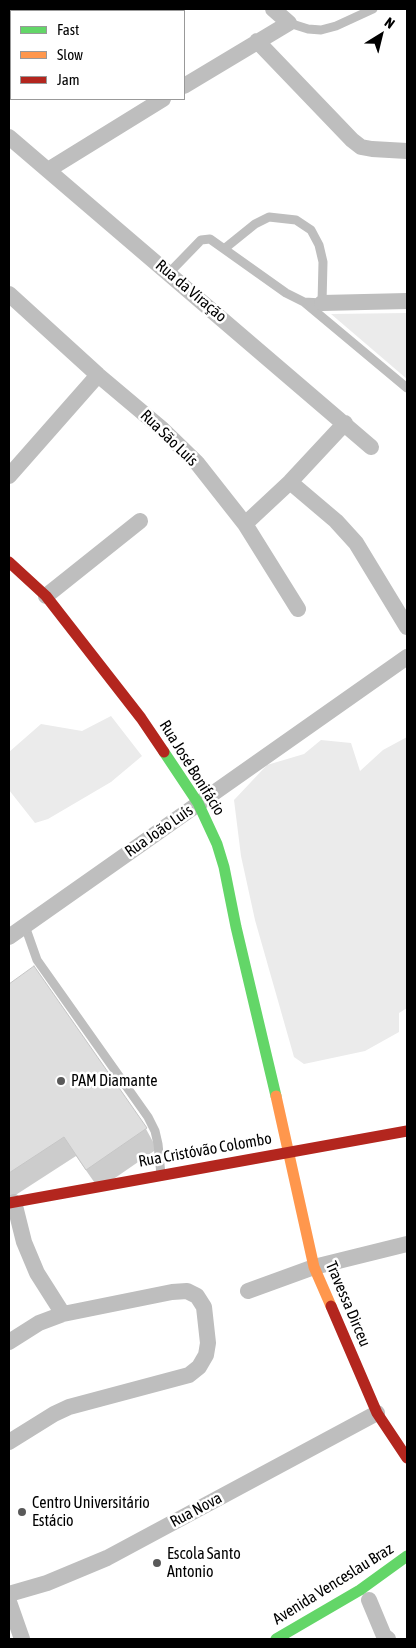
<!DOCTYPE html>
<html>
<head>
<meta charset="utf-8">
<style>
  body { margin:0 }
  #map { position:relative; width:416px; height:1648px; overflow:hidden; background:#fff; font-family:"Asap Condensed",sans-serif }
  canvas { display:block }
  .frame { position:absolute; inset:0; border:10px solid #000; pointer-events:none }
  .legend { position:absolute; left:10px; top:10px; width:175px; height:90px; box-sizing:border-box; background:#fff; border:1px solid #999; margin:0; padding:6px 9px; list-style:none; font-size:15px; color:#000 }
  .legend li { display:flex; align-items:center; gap:10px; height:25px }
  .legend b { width:25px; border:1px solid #999 }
  .north { position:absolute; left:356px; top:10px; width:50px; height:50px; -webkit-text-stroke:4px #fff; paint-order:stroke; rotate:36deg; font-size:14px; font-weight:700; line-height:20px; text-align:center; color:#000 }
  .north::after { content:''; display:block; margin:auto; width:18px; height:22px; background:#000; clip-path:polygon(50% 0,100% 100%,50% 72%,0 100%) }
</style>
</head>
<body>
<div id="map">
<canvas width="416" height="1648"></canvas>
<div class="frame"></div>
<ul class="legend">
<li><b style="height:6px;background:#63d668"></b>Fast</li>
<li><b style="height:6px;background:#ff974d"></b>Slow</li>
<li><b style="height:6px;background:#b3261e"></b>Jam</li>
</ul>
<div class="north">N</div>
</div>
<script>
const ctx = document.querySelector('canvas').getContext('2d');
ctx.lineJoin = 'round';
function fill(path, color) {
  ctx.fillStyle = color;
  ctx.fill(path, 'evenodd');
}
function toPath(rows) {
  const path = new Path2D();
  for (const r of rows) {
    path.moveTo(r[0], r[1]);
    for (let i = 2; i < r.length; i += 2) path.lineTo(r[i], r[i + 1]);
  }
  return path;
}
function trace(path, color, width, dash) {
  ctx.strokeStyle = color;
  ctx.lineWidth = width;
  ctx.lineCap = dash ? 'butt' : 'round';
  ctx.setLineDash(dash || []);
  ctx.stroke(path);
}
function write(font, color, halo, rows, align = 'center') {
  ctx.font = font + ' "Asap Condensed",sans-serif';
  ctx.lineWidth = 5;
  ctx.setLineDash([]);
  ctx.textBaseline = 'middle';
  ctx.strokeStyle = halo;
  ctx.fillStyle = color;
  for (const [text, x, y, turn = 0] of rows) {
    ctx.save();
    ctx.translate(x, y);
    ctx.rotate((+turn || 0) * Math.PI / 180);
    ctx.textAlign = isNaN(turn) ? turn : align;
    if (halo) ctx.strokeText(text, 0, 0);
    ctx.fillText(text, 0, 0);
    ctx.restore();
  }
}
fill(toPath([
  [407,313,407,379,331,314],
  [111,716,142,756,111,782,48,819,35,823,9,790,9,752,41,724,82,731],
  [407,737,407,1008,399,1013,399,1032,365,1051,304,1064,294,1057,255,920,241,856,234,800,267,765,304,754,321,740,351,743,360,771,383,750]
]), '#ebebeb');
fill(toPath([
  [33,968,146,1129,157,1149,99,1189,76,1156,11,1198,9,1194,9,986]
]), '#0003');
const building = toPath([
  [34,966,147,1128,86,1170,64,1137,9,1173,9,984,34,966]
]);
fill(building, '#dedede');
trace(building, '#c6c6c6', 1);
trace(toPath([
  [289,23,308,29,321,30,336,26,373,9],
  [169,273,201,240,210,239,286,293,304,302,322,303,323,262,319,245,311,230,296,220,269,217,255,224,224,249],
  [304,302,407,388],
  [25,926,37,960,148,1117,155,1131,158,1144,161,1175]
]), '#bebebe', 9);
trace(toPath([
  [31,11,33,9],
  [9,38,11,35],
  [257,41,352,140,361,147,372,149,407,151],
  [184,86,289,23,273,9],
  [9,137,371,447],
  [48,170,163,99],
  [9,294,98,375,161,428,197,463,245,524,298,609],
  [322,303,407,301],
  [9,476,98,375],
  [290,482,336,521,356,543,407,627],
  [245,524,290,482,345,423],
  [46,596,140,521],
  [9,937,407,657],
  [14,1202,24,1242,37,1273,63,1314],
  [248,1291,314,1267,407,1244],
  [9,1342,39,1323,63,1314,172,1292,187,1291,197,1296,204,1307,208,1343,206,1355,199,1367,189,1375,69,1407,54,1414,9,1442],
  [9,1594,47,1583,107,1558,377,1413],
  [369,1600,384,1636,388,1639],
  [9,1602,22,1639]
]), '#bebebe', 16);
trace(toPath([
  [164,752,198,803,217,844,224,867,236,927,276,1096],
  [276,1639,360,1590,407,1556]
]), '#63d668', 11);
trace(toPath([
  [276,1096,314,1267,331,1306]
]), '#ff974d', 11);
trace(toPath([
  [9,562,46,596,141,718,164,752],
  [9,1203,407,1131],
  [331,1306,377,1413,407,1458]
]), '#b3261e', 11);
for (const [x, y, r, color] of [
  [61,1081,5,"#595959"],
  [22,1512,5,"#595959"],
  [157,1563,5,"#595959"]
]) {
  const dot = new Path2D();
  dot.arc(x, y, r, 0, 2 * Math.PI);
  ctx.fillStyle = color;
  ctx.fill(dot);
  trace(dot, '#fff', 2);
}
write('16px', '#000', '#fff', [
  ["Rua da Viração",191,291,40],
  ["Rua São Luís",169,438,44],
  ["Rua José Bonifácio",192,768,58],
  ["Rua João Luís",159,831,-35],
  ["Rua Cristóvão Colombo",205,1150,-10],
  ["Travessa Dirceu",348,1304,67],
  ["Rua Nova",196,1510,-28],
  ["Avenida Venceslau Braz",333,1584,-32]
]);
write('16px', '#000', '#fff', [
  ["PAM Diamante",71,1081],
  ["Centro Universitário",32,1503],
  ["Estácio",32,1521],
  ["Escola Santo",167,1554],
  ["Antonio",167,1572]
], 'left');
</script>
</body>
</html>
